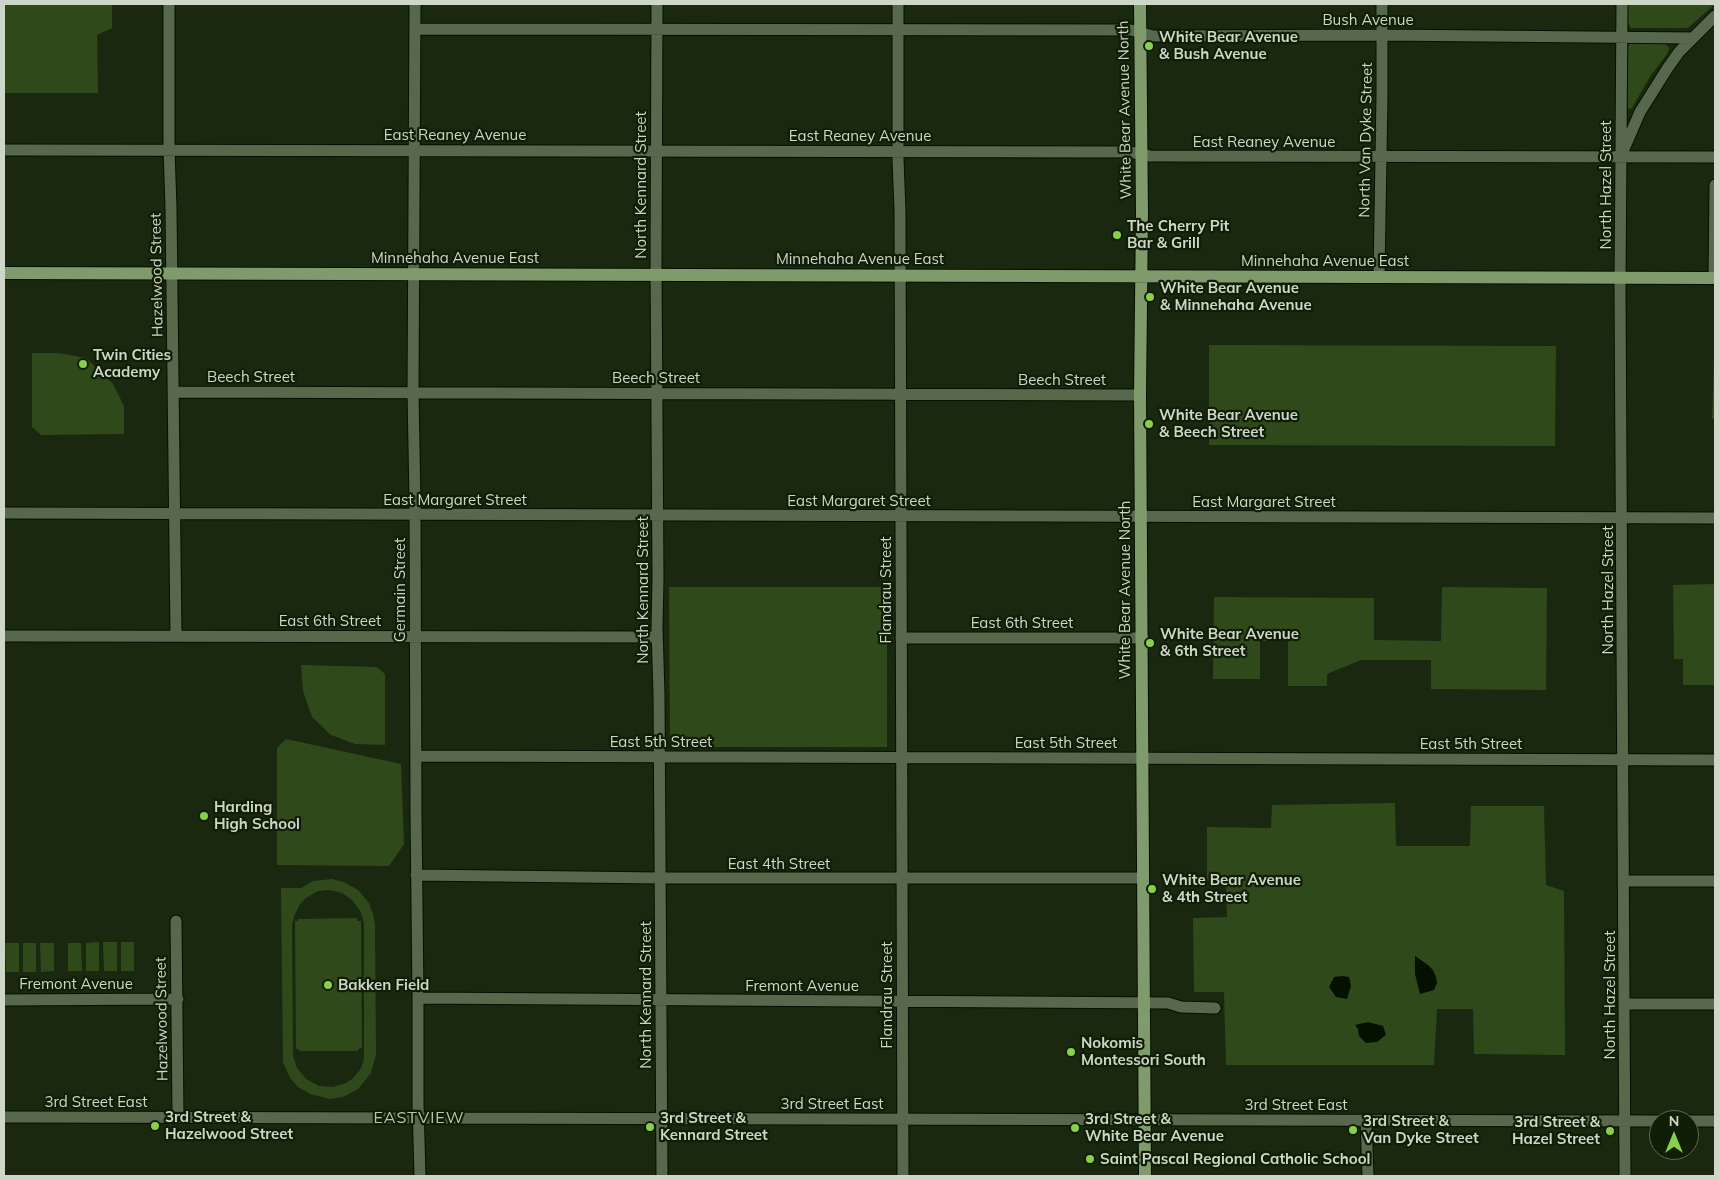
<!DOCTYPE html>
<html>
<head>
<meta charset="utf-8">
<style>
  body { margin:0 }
  #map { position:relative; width:1719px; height:1180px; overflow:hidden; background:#1a2810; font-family:Mulish,sans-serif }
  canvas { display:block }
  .frame { position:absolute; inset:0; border:5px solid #cdd6c7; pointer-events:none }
  .north { position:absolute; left:1649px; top:1110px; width:50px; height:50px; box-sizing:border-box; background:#111e07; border:1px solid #5c6854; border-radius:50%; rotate:0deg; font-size:14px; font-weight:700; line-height:20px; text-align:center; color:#cdd6c7 }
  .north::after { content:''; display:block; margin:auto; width:18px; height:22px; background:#88cf4a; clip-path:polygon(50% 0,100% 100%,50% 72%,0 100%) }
</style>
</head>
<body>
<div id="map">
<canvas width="1719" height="1180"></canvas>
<div class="frame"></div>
<div class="north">N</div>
</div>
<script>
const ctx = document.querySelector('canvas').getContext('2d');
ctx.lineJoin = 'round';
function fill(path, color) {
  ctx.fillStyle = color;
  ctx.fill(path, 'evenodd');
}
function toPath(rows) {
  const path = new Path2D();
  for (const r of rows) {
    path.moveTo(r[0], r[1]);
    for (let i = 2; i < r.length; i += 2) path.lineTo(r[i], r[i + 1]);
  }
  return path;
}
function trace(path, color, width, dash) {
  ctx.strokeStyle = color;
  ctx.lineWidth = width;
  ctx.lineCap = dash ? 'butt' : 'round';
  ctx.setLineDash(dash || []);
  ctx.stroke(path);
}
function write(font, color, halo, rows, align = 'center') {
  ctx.font = font + ' Mulish,sans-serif';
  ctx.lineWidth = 4.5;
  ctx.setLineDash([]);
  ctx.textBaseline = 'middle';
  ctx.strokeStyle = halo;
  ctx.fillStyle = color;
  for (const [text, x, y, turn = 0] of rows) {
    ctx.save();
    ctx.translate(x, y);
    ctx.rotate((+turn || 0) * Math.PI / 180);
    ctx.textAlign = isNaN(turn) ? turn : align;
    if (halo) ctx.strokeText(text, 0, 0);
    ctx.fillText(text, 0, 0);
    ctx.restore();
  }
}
fill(toPath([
  [4,4,112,4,112,28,97,35,98,93,4,93],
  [1627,4,1715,4,1689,27,1687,28,1631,28,1627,22],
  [1631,42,1664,42,1669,48,1667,54,1651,75,1632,108,1629,109,1627,107,1628,46],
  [1209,345,1556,346,1555,446,1209,445],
  [32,353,59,353,86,358,113,384,124,406,124,434,41,435,32,427],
  [1714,354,1715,354,1715,419,1712,419],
  [1715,584,1715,685,1683,685,1683,659,1674,659,1673,585],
  [669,587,887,587,887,747,670,747],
  [1442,587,1547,588,1546,690,1431,689,1431,660,1361,660,1327,674,1327,686,1288,686,1288,641,1260,641,1260,679,1213,679,1214,597,1374,598,1374,640,1441,641],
  [301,665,377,667,385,674,385,745,355,744,331,735,312,717,303,691],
  [286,739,401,764,404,844,389,866,277,865,277,748],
  [1395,803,1396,846,1470,846,1471,806,1544,806,1546,885,1564,891,1565,1055,1474,1054,1473,1009,1437,1009,1434,1065,1226,1065,1224,992,1194,992,1193,918,1227,917,1226,881,1207,881,1207,827,1271,828,1272,805],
  [332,879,344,882,358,890,369,903,373,914,375,924,376,1054,371,1073,358,1089,343,1097,330,1099,310,1094,298,1087,290,1078,283,1062,281,888,301,888,313,881],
  [330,890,342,893,352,900,361,912,364,924,364,1060,360,1070,352,1079,346,1083,333,1087,319,1086,306,1079,297,1068,293,1056,292,925,294,916,300,904,306,898,318,891],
  [357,918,357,921,361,921,362,1048,358,1049,358,1051,299,1051,299,1049,296,1049,295,921,298,921,298,919],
  [99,942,99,971,86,971,86,943],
  [103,942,117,942,117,971,104,971],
  [121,942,134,942,134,971,121,971],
  [5,943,19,943,19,972,6,972],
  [23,943,36,943,36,972,23,972],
  [40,943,54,943,54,971,41,972],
  [68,943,81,943,82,971,68,971]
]), '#30491b');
fill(toPath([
  [1415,956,1428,965,1433,970,1436,977,1437,983,1434,990,1420,994,1415,974],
  [1342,976,1349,977,1351,986,1347,999,1336,997,1329,987,1334,977],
  [1368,1022,1383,1026,1386,1035,1377,1042,1366,1043,1359,1036,1358,1029,1355,1025]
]), '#041100');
const minor = toPath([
  [169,4,169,149,171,208,176,636],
  [415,4,413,393,415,501,416,815,418,998,418,1104,420,1176],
  [657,4,656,264,658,578,657,628,659,695,662,1176],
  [898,4,898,159,900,211,903,1176],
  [1622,4,1620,287,1625,1176],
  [415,29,1131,30,1153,36,1382,35,1693,38],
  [1624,149,1640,112,1667,69,1679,52,1715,16],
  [4,150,1130,152,1150,156,1715,157],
  [1379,277,1382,96,1382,4],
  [1714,278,1715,185],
  [173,392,1140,395],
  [4,513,1715,518],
  [4,636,657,637],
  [901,638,1143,638],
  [416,756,1715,760],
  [416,875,660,878,1142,878],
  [1624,881,1715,881],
  [176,921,178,1117],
  [418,998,1168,1003,1181,1007,1215,1008],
  [4,1000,178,999],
  [1625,1004,1715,1004],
  [4,1117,1659,1121],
  [1366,1120,1368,1176],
  [1689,1121,1715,1121]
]);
const major = toPath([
  [1140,4,1142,213,1140,395,1145,1176],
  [4,273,1715,278]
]);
trace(minor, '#051000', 13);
trace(major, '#051000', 14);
trace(minor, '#58684d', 11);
trace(major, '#7f9b6c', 12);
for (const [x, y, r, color] of [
  [1149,46,5,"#88cf4a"],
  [1117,235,5,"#88cf4a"],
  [1150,297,5,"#88cf4a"],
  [83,364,5,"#88cf4a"],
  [1149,424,5,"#88cf4a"],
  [1150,643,5,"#88cf4a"],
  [204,816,5,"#88cf4a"],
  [1152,889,5,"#88cf4a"],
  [328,985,5,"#88cf4a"],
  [1071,1052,5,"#88cf4a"],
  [155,1126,5,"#88cf4a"],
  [650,1127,5,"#88cf4a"],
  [1075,1128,5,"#88cf4a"],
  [1353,1130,5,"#88cf4a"],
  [1610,1131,5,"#88cf4a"],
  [1090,1159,5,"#88cf4a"]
]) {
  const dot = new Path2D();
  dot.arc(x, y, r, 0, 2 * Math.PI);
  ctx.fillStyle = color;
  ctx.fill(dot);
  trace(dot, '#111e07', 2);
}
write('15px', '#cdd6c7', '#111e07', [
  ["Bush Avenue",1368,20],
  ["White Bear Avenue North",1125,110,-91],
  ["East Reaney Avenue",455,135],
  ["East Reaney Avenue",860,136],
  ["North Van Dyke Street",1366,140,-89],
  ["East Reaney Avenue",1264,142],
  ["North Kennard Street",641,185,-90],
  ["North Hazel Street",1606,185,-90],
  ["Minnehaha Avenue East",455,258],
  ["Minnehaha Avenue East",860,259],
  ["Minnehaha Avenue East",1325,261],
  ["Hazelwood Street",157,275,-91],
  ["Beech Street",251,377],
  ["Beech Street",656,378],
  ["Beech Street",1062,380],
  ["East Margaret Street",455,500],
  ["East Margaret Street",859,501],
  ["East Margaret Street",1264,502],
  ["Germain Street",400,590,-90],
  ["North Kennard Street",643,590,-90],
  ["Flandrau Street",886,590,-90],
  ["White Bear Avenue North",1125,590,-90],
  ["North Hazel Street",1608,590,-90],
  ["East 6th Street",330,621],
  ["East 6th Street",1022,623],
  ["East 5th Street",661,742],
  ["East 5th Street",1066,743],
  ["East 5th Street",1471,744],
  ["East 4th Street",779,864],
  ["Fremont Avenue",76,984],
  ["Fremont Avenue",802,986],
  ["North Kennard Street",646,995,-90],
  ["Flandrau Street",887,995,-90],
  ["North Hazel Street",1610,995,-90],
  ["Hazelwood Street",162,1019,-91],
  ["3rd Street East",96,1102],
  ["3rd Street East",832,1104],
  ["3rd Street East",1296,1105]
]);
write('bold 15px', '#cdd6c7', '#111e07', [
  ["White Bear Avenue",1159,37],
  ["& Bush Avenue",1159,54],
  ["The Cherry Pit",1127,226],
  ["Bar & Grill",1127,243],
  ["White Bear Avenue",1160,288],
  ["& Minnehaha Avenue",1160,305],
  ["Twin Cities",93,355],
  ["Academy",93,372],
  ["White Bear Avenue",1159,415],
  ["& Beech Street",1159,432],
  ["White Bear Avenue",1160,634],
  ["& 6th Street",1160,651],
  ["Harding",214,807],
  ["High School",214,824],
  ["White Bear Avenue",1162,880],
  ["& 4th Street",1162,897],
  ["Bakken Field",338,985],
  ["Nokomis",1081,1043],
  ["Montessori South",1081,1060],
  ["3rd Street &",165,1117],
  ["Hazelwood Street",165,1134],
  ["3rd Street &",660,1118],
  ["Kennard Street",660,1135],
  ["3rd Street &",1085,1119],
  ["White Bear Avenue",1085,1136],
  ["3rd Street &",1363,1121],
  ["Van Dyke Street",1363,1138],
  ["3rd Street &",1600,1122,"right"],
  ["Hazel Street",1600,1139,"right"],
  ["Saint Pascal Regional Catholic School",1100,1159]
], 'left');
ctx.letterSpacing = '1px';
write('16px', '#b4c7a9', '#111e07', [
  ["EASTVIEW",419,1118]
]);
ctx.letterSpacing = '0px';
</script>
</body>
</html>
